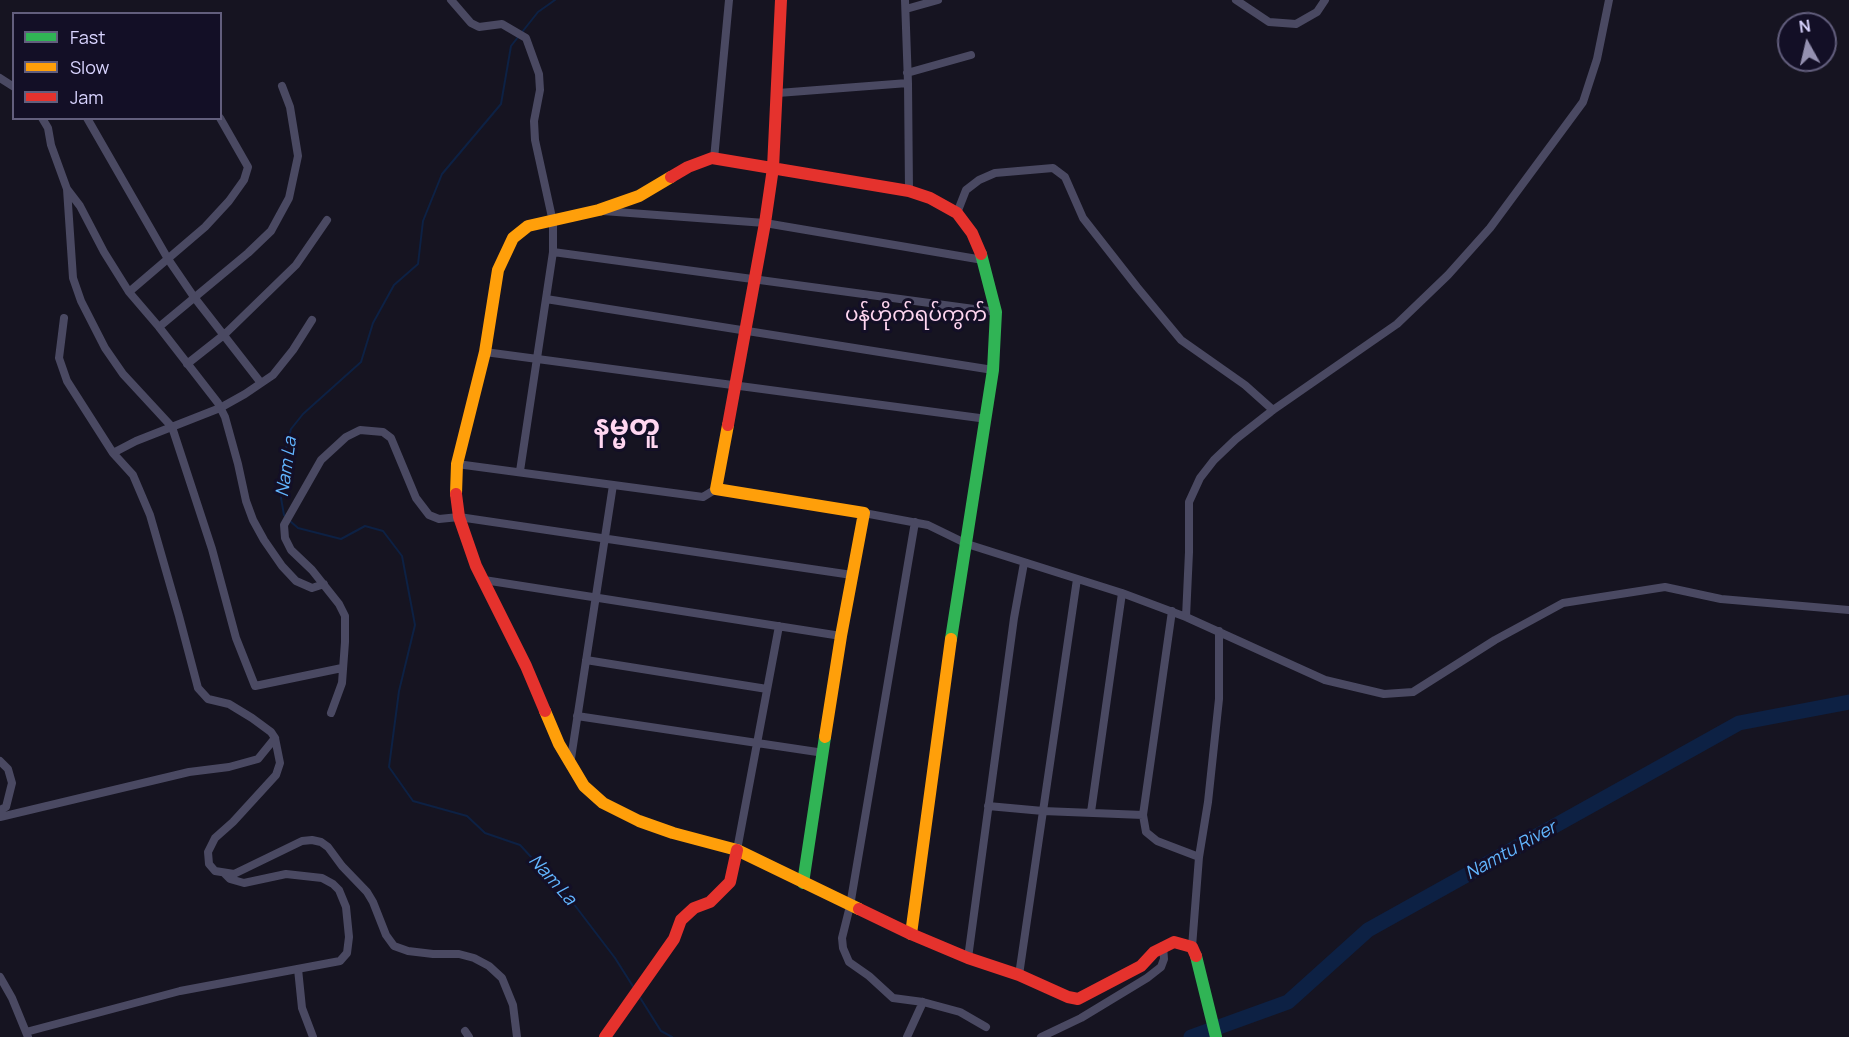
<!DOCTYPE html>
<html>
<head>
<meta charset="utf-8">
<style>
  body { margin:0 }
  #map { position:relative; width:1849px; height:1037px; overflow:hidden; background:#161421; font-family:Manrope,sans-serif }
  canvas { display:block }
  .legend { position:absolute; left:12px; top:12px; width:210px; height:108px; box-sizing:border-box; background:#130f26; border:2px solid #625e7d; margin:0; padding:8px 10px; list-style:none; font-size:18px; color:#d9d4ff }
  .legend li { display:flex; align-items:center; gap:12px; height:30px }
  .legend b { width:30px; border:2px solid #625e7d }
  .north { position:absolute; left:1777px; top:12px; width:60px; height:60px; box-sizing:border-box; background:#130f26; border:2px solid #625e7d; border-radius:50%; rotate:352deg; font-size:16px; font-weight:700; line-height:24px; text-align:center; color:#d9d4ff }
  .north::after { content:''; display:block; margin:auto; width:21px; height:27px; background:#9591b1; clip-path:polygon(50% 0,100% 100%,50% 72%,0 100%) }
</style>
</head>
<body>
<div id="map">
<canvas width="1849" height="1037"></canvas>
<ul class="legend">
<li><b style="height:8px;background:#30b455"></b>Fast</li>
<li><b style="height:8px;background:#ff9f0a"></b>Slow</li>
<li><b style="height:8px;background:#e5322d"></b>Jam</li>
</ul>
<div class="north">N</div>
</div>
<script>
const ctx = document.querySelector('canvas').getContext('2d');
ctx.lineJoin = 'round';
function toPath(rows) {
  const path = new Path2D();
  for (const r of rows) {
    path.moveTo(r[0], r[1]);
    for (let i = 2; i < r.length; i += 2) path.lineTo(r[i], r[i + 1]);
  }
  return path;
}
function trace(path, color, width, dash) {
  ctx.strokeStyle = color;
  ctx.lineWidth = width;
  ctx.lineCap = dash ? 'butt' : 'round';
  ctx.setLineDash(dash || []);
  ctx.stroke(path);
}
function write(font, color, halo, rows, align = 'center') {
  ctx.font = font + ' Manrope,"Noto Sans Myanmar",sans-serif';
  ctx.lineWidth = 6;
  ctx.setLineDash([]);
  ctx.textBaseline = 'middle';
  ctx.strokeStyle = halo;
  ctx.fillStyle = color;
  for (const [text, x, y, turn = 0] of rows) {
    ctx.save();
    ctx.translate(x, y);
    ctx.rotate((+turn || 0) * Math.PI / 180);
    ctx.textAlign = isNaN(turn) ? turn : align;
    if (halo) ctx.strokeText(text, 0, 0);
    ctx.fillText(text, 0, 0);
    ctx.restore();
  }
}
trace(toPath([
  [286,517,284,515,281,498,285,452,291,429,303,414,361,362,373,323,394,285,418,264,423,221,442,174,501,104,511,46,538,12,555,0],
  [290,521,298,528,341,539,365,526,383,531,402,556,415,625,399,691,389,767,413,801,467,816,485,833,520,845,570,899,615,958,634,988],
  [639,996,661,1031,672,1037]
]), '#0d2144', 2);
trace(toPath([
  [1191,1037,1288,1002,1368,930,1739,723,1849,702]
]), '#0d2144', 15);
trace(toPath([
  [451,0,471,23,479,27,502,24,526,38,539,74,540,90,534,121,535,140,553,222,553,252,520,471],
  [905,0,908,83,909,191],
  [1236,0,1269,22,1296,24,1317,12,1325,0],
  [906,9,938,0],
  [907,73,971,55],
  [0,78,14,87],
  [778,93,908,83],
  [42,118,48,128,51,145,67,189,80,206,104,252,129,292,159,327,218,403,225,417,238,464,246,501,253,520,264,540,282,566,296,581,312,588,324,584],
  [87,118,168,259,194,297,261,383],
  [714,159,729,0],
  [67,189,73,278,81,301,105,348,123,374,172,427,212,549,236,638,255,686,342,668],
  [603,211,765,223,983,260],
  [957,213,966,190,979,180,995,173,1053,168,1065,177,1083,218,1137,287,1181,340,1245,385,1273,410],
  [553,252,996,312],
  [129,292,205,227,229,201,244,180,248,167,220,118],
  [546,299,993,370],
  [64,318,59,358,67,381,113,453,133,475,150,515,179,616,198,688,208,699,229,704,252,718,271,732,275,738,280,763,276,775,233,822,215,838,208,852,209,864,215,871,234,874,302,841,312,840,321,842,328,847,342,866,367,892,373,902,386,935,394,946,408,951,433,954,459,954,474,958,489,966,502,978,513,1005,517,1037],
  [159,327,248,253,271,231,289,198,298,156,290,107,282,86],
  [485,352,987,419],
  [187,364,225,334,296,265,327,220],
  [113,453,136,441,220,408,245,394,273,375,293,350,312,320],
  [457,464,703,497,716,489],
  [864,513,928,525,967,544,1122,593,1186,617,1325,680,1384,694,1413,692,1495,640,1563,603,1665,587,1721,599,1849,610],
  [915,522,850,906,842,938,843,948,849,962,869,976,893,998,923,1002,960,1012,986,1027],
  [484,580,841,636],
  [1172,611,1143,815,1146,832,1157,841,1199,857],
  [1186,617,1189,552,1189,502,1200,478,1214,460,1236,439,1273,410,1397,324,1448,275,1490,228,1583,102,1597,59,1609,0],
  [586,660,767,689],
  [331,713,342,683,345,642,345,616,339,604,312,570,291,550,285,538,284,525,321,460,346,437,360,430,383,432,391,438,416,498,429,515,439,519,459,517,852,575],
  [577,716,824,753],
  [0,761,8,769,12,783,6,807,0,810],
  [570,765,613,485],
  [988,806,1043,811,1143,815],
  [1091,812,1122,593],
  [0,817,189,772,229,767,258,759,275,738],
  [737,850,779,626],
  [1192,947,1199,857,1208,802,1219,699,1219,631],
  [968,958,1014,618,1024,563],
  [298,969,302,1008,313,1037],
  [1019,975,1077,579],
  [0,977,12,998,28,1037],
  [465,1031,469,1037],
  [26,1032,180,991,340,961,347,953,349,937,346,907,339,890,333,884,322,878,286,874,244,883,230,879,225,874],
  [907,1037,923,1002],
  [1041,1037,1081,1018,1147,978,1161,967,1164,959,1163,946]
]), '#4a4962', 8);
trace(toPath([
  [951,639,993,370,996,312,981,254],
  [803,883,825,737],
  [1196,956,1216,1037]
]), '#30b455', 12);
trace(toPath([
  [728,425,716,489,864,513,841,636,825,737],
  [456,494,457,464,485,352,498,270,513,238,528,226,599,210,639,196,671,177],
  [545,711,559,744,584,786,603,803,639,821,673,833,737,850,859,909],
  [911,934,951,639]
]), '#ff9f0a', 12);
trace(toPath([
  [671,177,688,167,712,158,909,191,930,198,957,213,972,233,981,254],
  [728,425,765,223,773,168,781,0],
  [456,494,459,517,476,566,526,666,545,711],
  [859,909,911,934,968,958,1019,975,1068,997,1078,999,1141,966,1154,952,1174,942,1192,947,1196,956],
  [605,1037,674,939,681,920,694,908,710,902,730,882,737,850]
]), '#e5322d', 12);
write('italic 18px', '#62b6ff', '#130f26', [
  ["Nam La",287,467,-82],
  ["Namtu River",1511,851,-29],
  ["Nam La",552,880,48]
]);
write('20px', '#ffd6f0', '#130f26', [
  ["ပန်ဟိုက်ရပ်ကွက်",916,315]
]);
write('bold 28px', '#ffd6f0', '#130f26', [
  ["နမ္မတူ",627,427]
]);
</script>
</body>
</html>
